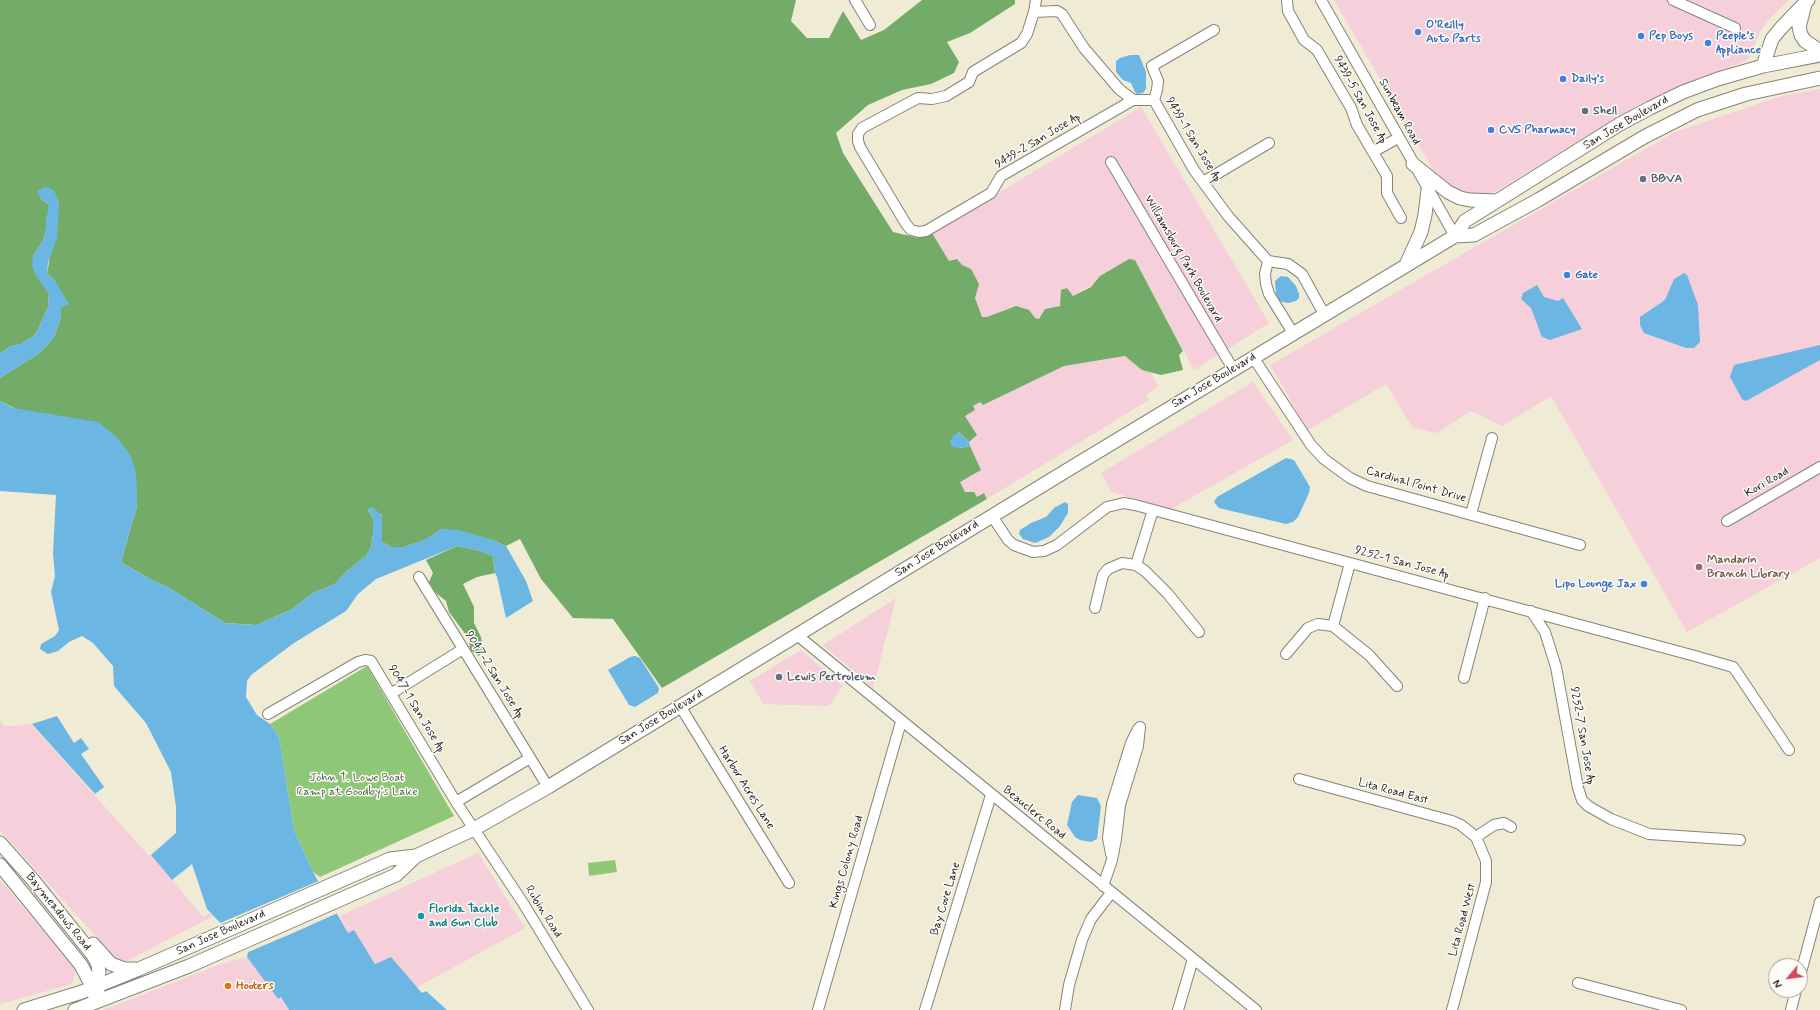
<!DOCTYPE html>
<html>
<head>
<meta charset="utf-8">
<style>
  body { margin:0 }
  #map { position:relative; width:1820px; height:1010px; overflow:hidden; background:#f0ebd4; font-family:Mynerve,sans-serif }
  canvas { display:block }
  .north { position:absolute; left:1768px; top:958px; width:40px; height:40px; box-sizing:border-box; background:#fdfcf7; border:1px solid #a3a29f; border-radius:50%; rotate:241deg; font-size:11px; font-weight:700; line-height:16px; text-align:center; color:#1c1c1c }
  .north::after { content:''; display:block; margin:auto; width:14px; height:18px; background:#d1495b; clip-path:polygon(50% 0,100% 100%,50% 72%,0 100%) }
</style>
</head>
<body>
<div id="map">
<canvas width="1820" height="1010"></canvas>
<div class="north">N</div>
</div>
<script>
const ctx = document.querySelector('canvas').getContext('2d');
ctx.lineJoin = 'round';
function fill(path, color) {
  ctx.fillStyle = color;
  ctx.fill(path, 'evenodd');
}
function toPath(rows) {
  const path = new Path2D();
  for (const r of rows) {
    path.moveTo(r[0], r[1]);
    for (let i = 2; i < r.length; i += 2) path.lineTo(r[i], r[i + 1]);
  }
  return path;
}
function trace(path, color, width, dash) {
  ctx.strokeStyle = color;
  ctx.lineWidth = width;
  ctx.lineCap = dash ? 'butt' : 'round';
  ctx.setLineDash(dash || []);
  ctx.stroke(path);
}
function write(font, color, halo, rows, align = 'center') {
  ctx.font = font + ' Mynerve,sans-serif';
  ctx.lineWidth = 3;
  ctx.setLineDash([]);
  ctx.textBaseline = 'middle';
  ctx.strokeStyle = halo;
  ctx.fillStyle = color;
  for (const [text, x, y, turn = 0] of rows) {
    ctx.save();
    ctx.translate(x, y);
    ctx.rotate((+turn || 0) * Math.PI / 180);
    ctx.textAlign = isNaN(turn) ? turn : align;
    if (halo) ctx.strokeText(text, 0, 0);
    ctx.fillText(text, 0, 0);
    ctx.restore();
  }
}
fill(toPath([
  [1334,0,1789,0,1770,18,1759,33,1750,57,1743,62,1679,86,1642,103,1493,193,1478,197,1459,195,1438,178],
  [1820,89,1820,558,1687,632,1551,396,1502,426,1471,411,1437,433,1413,428,1386,384,1308,430,1270,365,1675,132,1778,97],
  [1141,107,1269,323,1194,370,1135,260,1072,296,1039,319,982,317,932,233],
  [1126,356,1142,370,1151,372,1158,386,1146,395,1149,400,987,499,984,493,977,497,965,492,960,482,981,470,968,442,977,435,965,416,974,410,973,406,980,402,983,405,1064,366],
  [1253,382,1293,440,1171,509,1112,492,1101,473],
  [896,598,873,688,823,645],
  [801,650,843,686,829,706,763,704,750,681],
  [0,721,4,726,19,726,30,723,148,855,151,855,203,917,210,913,213,916,127,961,116,959,0,830],
  [478,853,525,928,416,988,391,957,375,964,354,930,348,933,340,916],
  [0,880,76,970,72,984,0,1004],
  [247,957,278,998,281,997,289,1010,103,1010,221,964]
]), '#f5cfd9');
fill(toPath([
  [367,666,454,816,320,877,313,872,294,830,279,737,270,724],
  [615,860,617,872,589,876,588,863]
]), '#8fc779');
fill(toPath([
  [0,0,796,0,791,21,807,38,829,38,843,11,861,40,884,30,922,0,1015,0,1015,4,970,33,947,42,959,62,954,73,931,84,902,90,868,105,836,133,843,153,893,232,918,238,932,233,949,261,957,259,962,265,971,269,979,284,975,298,982,317,987,317,1016,306,1029,310,1035,318,1039,319,1045,309,1060,306,1061,290,1067,288,1073,296,1091,287,1100,276,1129,259,1135,260,1183,351,1179,355,1183,370,1161,375,1142,370,1125,356,1064,366,983,405,980,402,973,406,975,410,965,416,977,435,969,442,959,432,959,448,970,446,981,470,960,482,965,492,974,492,977,497,984,493,987,499,662,688,613,619,573,618,541,579,520,539,506,546,493,540,442,529,425,540,404,547,391,547,382,542,382,515,368,509,373,519,373,534,371,547,366,556,348,570,335,584,313,593,291,610,256,625,225,623,169,588,150,579,121,562,137,506,135,469,0,401,0,378,41,352,54,337,61,317,61,308,54,279,47,274,59,203,41,199,49,205,49,212,46,220,46,230,43,241,33,256,49,294,48,308,35,335,21,344,11,346,0,354],
  [457,546,477,550,493,556,495,573,477,577,463,584,474,607,474,623,481,637,483,650,479,656,470,650,469,639,449,612,446,601,436,593,429,582,433,573,426,560]
]), '#73ac69');
fill(toPath([
  [1130,55,1139,55,1146,72,1146,89,1143,93,1137,94,1135,92,1131,83,1123,80,1116,72,1116,61,1120,58],
  [45,187,54,190,59,203,57,238,48,263,47,274,54,279,69,304,61,308,61,317,54,337,41,352,0,378,0,354,11,346,21,344,35,335,48,308,49,294,36,276,32,265,33,256,43,241,46,230,46,220,49,205,41,199,37,191],
  [1684,273,1687,275,1698,305,1700,342,1694,348,1686,348,1644,333,1640,325,1640,317,1665,300,1674,279],
  [1281,276,1288,277,1296,286,1299,294,1299,298,1296,301,1288,303,1279,301,1276,295,1275,281],
  [1537,285,1544,297,1558,301,1563,298,1582,329,1550,340,1542,337,1531,308,1521,299,1523,293],
  [1820,345,1820,360,1746,401,1742,399,1730,377,1734,365],
  [0,401,13,408,98,422,117,437,130,455,135,469,137,487,137,506,121,562,150,579,169,588,225,623,256,625,291,610,313,593,335,584,348,570,366,556,371,547,373,534,373,519,368,508,373,507,382,516,382,542,391,547,404,547,424,540,442,529,459,530,493,540,506,546,526,581,533,601,506,618,497,577,495,573,493,556,477,550,457,546,376,579,358,594,346,611,294,643,251,675,247,681,246,697,257,715,270,724,279,737,294,830,313,872,348,933,354,930,375,964,391,957,422,993,426,991,447,1010,289,1010,281,997,278,999,247,957,248,952,207,909,192,864,172,880,151,855,176,833,176,807,171,772,146,723,114,686,113,666,93,643,82,636,69,642,58,651,48,654,40,649,41,644,55,636,59,630,51,592,55,576,53,554,56,495,0,491],
  [959,432,969,442,970,446,959,448,952,447,950,442,954,435],
  [1286,458,1294,460,1310,487,1309,493,1298,517,1293,522,1286,524,1219,508,1214,502,1217,497],
  [1065,502,1068,504,1068,513,1060,526,1049,537,1035,543,1023,539,1019,534,1020,530,1031,523,1046,517,1054,508],
  [635,656,640,658,659,688,658,693,635,707,629,705,608,670,630,657],
  [57,716,74,743,81,738,89,749,81,754,104,787,95,794,32,724],
  [1078,795,1097,798,1101,806,1097,839,1091,842,1080,840,1075,837,1067,825,1072,802]
]), '#6cb6e4');
fill(toPath([
  [321,880,340,912,293,933,246,953,218,924]
]), '#f0ebd4');
const minor = toPath([
  [855,0,870,25],
  [1036,0,1034,12,1027,34,1021,43,973,72,969,82,946,96,932,99,918,98,862,128,858,134,858,141,860,147,906,224,911,230,919,232,926,231,991,193,1001,176,1133,100],
  [1287,0,1288,11,1304,40,1317,50,1351,108,1357,125,1387,176,1387,193,1401,218],
  [1321,0,1455,236],
  [1673,0,1735,28],
  [1034,12,1057,11,1062,14,1084,48,1119,89,1133,100,1154,100,1194,170,1228,216,1268,261,1288,264,1302,274,1324,314],
  [1154,100,1157,90,1158,81,1152,66,1214,30],
  [1373,152,1398,138],
  [1111,162,1233,369],
  [1203,182,1269,143],
  [1268,261,1265,274,1266,284,1269,294,1293,333],
  [1253,357,1311,445,1324,459,1350,478,1367,486,1580,545],
  [1471,514,1492,438],
  [992,516,1008,540,1014,545,1033,552,1044,551,1057,545,1107,507,1124,503,1135,505,1695,656,1733,667,1736,671,1789,750],
  [1727,521,1820,467],
  [1136,565,1153,510],
  [419,577,548,787],
  [1095,608,1103,575,1108,569,1122,563,1136,565,1145,571,1168,594,1199,632],
  [1531,611,1545,632,1556,667,1578,788,1582,800,1588,806,1611,819,1649,834,1740,840],
  [1333,626,1350,563],
  [797,635,1256,1010],
  [1286,654,1308,628,1318,624,1333,626,1369,655,1397,686],
  [1464,678,1485,598],
  [392,693,463,649],
  [680,706,789,883],
  [268,714,358,662,365,660,371,661,456,802,523,903,588,1010],
  [1299,779,1452,821,1461,825,1476,837,1486,861,1486,882,1452,1010],
  [456,802,530,758],
  [1476,837,1494,825,1504,823,1511,827],
  [1111,854,1108,838,1112,804,1131,743,1138,729],
  [1103,886,1112,860,1116,839,1120,805,1138,746,1140,727],
  [1800,976,1820,902],
  [1578,983,1681,1010],
  [818,1010,901,722],
  [925,1010,991,795],
  [1065,1010,1069,985,1082,940,1091,919,1111,893],
  [1178,1010,1193,959],
  [1791,1010,1796,990]
]);
const major = toPath([
  [1805,4,1799,27,1801,35,1805,41,1820,51],
  [1763,66,1772,39,1781,28,1808,0],
  [1413,164,1448,192,1460,198,1470,200,1497,201],
  [1455,236,1465,221,1620,124,1650,108,1683,92,1718,79,1763,66,1820,55],
  [1406,265,1421,232,1425,215,1428,190],
  [0,843,33,880,93,955,98,964,99,972,92,992],
  [0,865,81,965,93,988,98,992],
  [93,944,111,964,125,969,135,969],
  [24,1010,82,992,139,969,390,859,416,856],
  [75,1010,189,966,396,875,416,856,474,829,548,787,1079,463,1455,236,1474,235,1538,200,1644,137,1697,110,1746,94,1820,78]
]);
trace(minor, '#868478', 12);
trace(major, '#868478', 15);
trace(minor, '#fff', 10);
trace(major, '#fff', 13);
for (const [x, y, r, color] of [
  [1418,32,4,"#3f7fe0"],
  [1641,36,4,"#3f7fe0"],
  [1708,43,4,"#3f7fe0"],
  [1563,79,4,"#3f7fe0"],
  [1585,111,4,"#5c6f8a"],
  [1491,130,4,"#3f7fe0"],
  [1643,179,4,"#5c6f8a"],
  [1567,275,4,"#3f7fe0"],
  [1699,567,4,"#8d6e63"],
  [1644,584,4,"#3f7fe0"],
  [779,677,4,"#5c6f8a"],
  [421,916,4,"#0f9aa8"],
  [228,986,4,"#e8710a"]
]) {
  const dot = new Path2D();
  dot.arc(x, y, r, 0, 2 * Math.PI);
  ctx.fillStyle = color;
  ctx.fill(dot);
  trace(dot, '#fdfcf7', 1.5);
}
write('bold 12px', '#366cbe', '#fdfcf7', [
  ["O'Reilly",1426,25],
  ["Auto Parts",1426,39],
  ["Pep Boys",1649,36],
  ["Peeple’s",1716,36],
  ["Appliance",1716,50],
  ["Daily’s",1571,79],
  ["CVS Pharmacy",1499,130],
  ["Gate",1575,275],
  ["Lipo Lounge Jax",1636,584,"right"]
], 'left');
write('12px', '#1c1c1c', '#fdfcf7', [
  ["9439-5 San Jose Ap",1360,100,61],
  ["Sunbeam Road",1399,112,61],
  ["San Jose Boulevard",1626,123,-30],
  ["9439-1 San Jose Ap",1193,140,59],
  ["9439-2 San Jose Ap",1038,141,-31],
  ["Williamsburg Park Boulevard",1183,259,60],
  ["San Jose Boulevard",1214,381,-31],
  ["Kori Road",1767,483,-30],
  ["Cardinal Point Drive",1416,485,16],
  ["San Jose Boulevard",937,549,-32],
  ["9252-1 San Jose Ap",1402,563,15],
  ["9047-2 San Jose Ap",494,675,58],
  ["9047-1 San Jose Ap",416,709,59],
  ["San Jose Boulevard",661,718,-31],
  ["9252-7 San Jose Ap",1582,736,80],
  ["Harbor Acres Lane",746,788,58],
  ["Lita Road East",1393,792,15],
  ["Beauclerc Road",1034,813,39],
  ["Kings Colony Road",847,862,-74],
  ["Bay Cove Lane",946,899,-73],
  ["Baymeadows Road",58,912,51],
  ["Rubin Road",543,912,58],
  ["Lita Road West",1463,920,-75],
  ["San Jose Boulevard",221,933,-24]
]);
write('bold 12px', '#4e5e75', '#fdfcf7', [
  ["Shell",1593,111],
  ["BBVA",1651,179],
  ["Lewis Pertroleum",787,677]
], 'left');
write('bold 12px', '#785e54', '#fdfcf7', [
  ["Mandarin",1707,560],
  ["Branch Library",1707,574]
], 'left');
write('12px', '#4a6041', '#fdfcf7', [
  ["John T. Lowe Boat",357,778],
  ["Ramp at Goodby's Lake",357,792]
]);
write('bold 12px', '#0d838f', '#fdfcf7', [
  ["Florida Tackle",429,909],
  ["and Gun Club",429,923]
], 'left');
write('bold 12px', '#c56008', '#fdfcf7', [
  ["Hooters",236,986]
], 'left');
</script>
</body>
</html>
